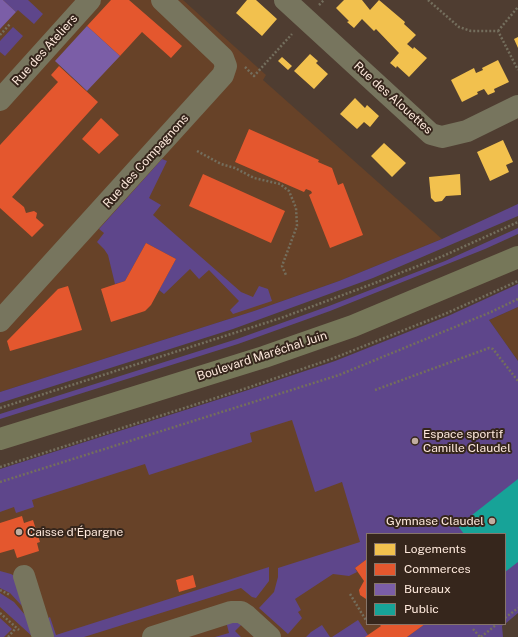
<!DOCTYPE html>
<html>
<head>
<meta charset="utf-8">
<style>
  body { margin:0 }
  #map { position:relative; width:518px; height:637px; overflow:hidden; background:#4f3d31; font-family:"Public Sans",sans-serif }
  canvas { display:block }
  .legend { position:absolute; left:366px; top:533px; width:140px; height:92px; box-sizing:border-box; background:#36261c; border:1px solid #867469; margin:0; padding:5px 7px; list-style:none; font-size:12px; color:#fee9dc }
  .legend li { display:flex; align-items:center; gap:8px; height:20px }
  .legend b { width:20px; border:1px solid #867469 }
</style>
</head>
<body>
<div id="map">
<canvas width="518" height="637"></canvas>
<ul class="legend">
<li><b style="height:11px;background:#f2c14e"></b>Logements</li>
<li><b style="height:11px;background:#e4572e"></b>Commerces</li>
<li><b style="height:11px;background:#7b5ea7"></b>Bureaux</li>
<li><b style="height:11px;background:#17a398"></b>Public</li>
</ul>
</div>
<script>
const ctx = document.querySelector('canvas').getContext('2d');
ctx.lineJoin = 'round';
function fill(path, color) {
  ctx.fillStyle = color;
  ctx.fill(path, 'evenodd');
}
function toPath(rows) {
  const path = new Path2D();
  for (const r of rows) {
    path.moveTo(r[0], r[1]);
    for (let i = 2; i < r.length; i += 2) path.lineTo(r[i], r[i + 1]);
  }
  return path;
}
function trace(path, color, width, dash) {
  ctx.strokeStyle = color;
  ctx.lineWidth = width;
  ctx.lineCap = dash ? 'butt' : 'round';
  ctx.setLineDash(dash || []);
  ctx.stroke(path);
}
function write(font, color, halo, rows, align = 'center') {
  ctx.font = font + ' "Public Sans",sans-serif';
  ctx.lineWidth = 4;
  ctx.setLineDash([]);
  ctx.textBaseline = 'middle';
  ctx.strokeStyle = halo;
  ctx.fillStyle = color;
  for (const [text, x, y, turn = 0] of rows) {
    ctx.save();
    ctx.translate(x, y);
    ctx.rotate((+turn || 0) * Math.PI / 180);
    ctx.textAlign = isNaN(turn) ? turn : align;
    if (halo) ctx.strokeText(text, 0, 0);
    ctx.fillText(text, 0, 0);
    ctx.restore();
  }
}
fill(toPath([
  [0,0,183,0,266,75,263,80,442,239,339,281,254,311,0,392],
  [518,307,518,361,489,320],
  [282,400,379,534,367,534,367,624,445,624,454,637,0,637,0,489]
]), '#674228');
fill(toPath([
  [3,0,28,0,43,14,34,24,18,10,16,12],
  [13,27,23,36,5,56,0,52,0,41],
  [162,159,167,161,149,198,161,205,153,215,241,292,253,297,259,286,268,289,272,301,233,314,230,310,239,301,209,270,199,279,190,269,164,294,159,290,176,259,146,243,125,281,115,284,108,255,104,249,97,242,104,233,99,229],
  [518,204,518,216,373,278,233,329,0,403,0,392,254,311,339,281,442,239],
  [518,228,518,234,485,249,330,311,238,344,0,419,0,414,237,339,329,306,445,261],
  [518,284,518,307,489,320,518,361,518,613,505,624,505,534,367,534,367,559,355,568,357,572,349,576,333,574,295,599,301,610,298,612,302,618,288,634,259,608,274,592,278,577,278,568,360,542,342,482,315,492,292,420,250,433,252,442,149,475,145,464,32,500,34,507,16,513,14,507,0,512,0,469,248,390,335,361,448,316],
  [269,567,269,581,256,598,252,597,241,588,84,637,50,637,47,619,50,617,56,635],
  [0,571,11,574,16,577,22,606,10,593,0,588],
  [0,593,14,602,31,622,33,637,0,607],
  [0,618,12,629,4,637,0,637],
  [358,620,368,635,367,637,332,637],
  [226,621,243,623,235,631,241,637,215,637,229,633],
  [425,624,504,624,502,626,503,637,407,637],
  [322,625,330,637,306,637,311,632]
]), '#5e468b');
fill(toPath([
  [247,0,256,0,277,19,262,36,236,13],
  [344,0,362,0,370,10,379,0,405,22,404,24,416,35,407,44,413,49,414,47,427,58,409,77,397,66,396,68,390,63,399,53,376,29,374,31,362,19,354,28,347,22,349,21,336,8],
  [518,37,518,48,514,39],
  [310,54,318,61,316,63,328,74,314,89,294,71],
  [282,57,292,66,288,70,278,61],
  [498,60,509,82,494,89,495,92,488,95,484,89,477,92,478,94,462,102,451,80,474,68,476,73,483,70,482,68],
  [355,98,365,108,367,105,379,116,370,127,364,122,357,129,340,114],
  [503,140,513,162,506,165,509,172,490,181,477,152],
  [384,143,406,163,392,177,371,156],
  [460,174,461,195,446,196,442,201,435,202,431,198,429,177]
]), '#f2c14e');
fill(toPath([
  [111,0,129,0,182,46,171,58,142,32,120,56,87,26],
  [59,66,98,102,12,197,24,207,26,213,34,211,37,213,36,218,44,225,32,237,0,208,0,145,58,82,51,75],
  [101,118,119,135,99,154,82,139],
  [249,129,319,160,318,162,332,168,338,185,343,183,363,235,330,248,309,195,312,193,311,191,306,189,304,192,235,162],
  [203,174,285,211,271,243,189,206],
  [146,243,176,259,151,305,145,311,111,322,101,289,125,281],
  [68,286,82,330,10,351,7,341,58,289],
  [22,516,24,523,33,520,40,542,37,543,39,551,17,558,14,549,0,553,0,523],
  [367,559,367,599,366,599,360,595,359,590,364,581,355,568],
  [193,575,196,587,179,592,176,580],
  [379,624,425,624,407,637,365,637,381,626]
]), '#e4572e');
fill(toPath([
  [0,0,3,0,16,12,0,29],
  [87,26,120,56,87,91,55,61]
]), '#7b5ea7');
fill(toPath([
  [518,479,518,562,505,572,505,534,464,534,458,526]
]), '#17a398');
trace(toPath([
  [428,0,459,27,471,31,498,31,518,70],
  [319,5,324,0],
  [498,31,518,7],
  [0,35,10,24],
  [245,67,254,76,292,34],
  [197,151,221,164,235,168,254,178,280,184,289,191,296,208,297,226,282,266,286,275],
  [375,390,489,348,493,349,518,381],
  [0,408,281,318,375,283,443,256,518,222],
  [0,467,247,388,334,358,447,313,518,281],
  [0,482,339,375,491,312,518,299],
  [0,590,10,595],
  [350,594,367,622],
  [0,613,19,630],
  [505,618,518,608],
  [473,629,480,637],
  [8,637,16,628],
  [481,637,497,624]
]), '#746e5d', 2.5, [2, 2]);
trace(toPath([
  [285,0,431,134,442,137,467,131,518,106],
  [0,100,90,0],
  [0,321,223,75,226,66,223,58,162,0],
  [24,576,43,637],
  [153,637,231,612,241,612,247,616,270,637]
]), '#77755e', 22);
trace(toPath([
  [0,439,264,357,353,326,518,257]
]), '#767759', 22);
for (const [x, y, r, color] of [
  [415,441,4,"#c1ada0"],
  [492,521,4,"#c1ada0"],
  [19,532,4,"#c1ada0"]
]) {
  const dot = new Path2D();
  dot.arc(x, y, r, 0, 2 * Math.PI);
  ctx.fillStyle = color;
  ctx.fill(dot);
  trace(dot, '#36261c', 1.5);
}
write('12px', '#fee9dc', '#36261c', [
  ["Rue des Ateliers",45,50,-48],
  ["Rue des Alouettes",393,98,42],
  ["Rue des Compagnons",146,161,-48],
  ["Boulevard Maréchal Juin",262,356,-18]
]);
write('12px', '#fee9dc', '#36261c', [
  ["Espace sportif",423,434],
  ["Camille Claudel",423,448],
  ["Gymnase Claudel",484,521,"right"],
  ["Caisse d'Épargne",27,532]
], 'left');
</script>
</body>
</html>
